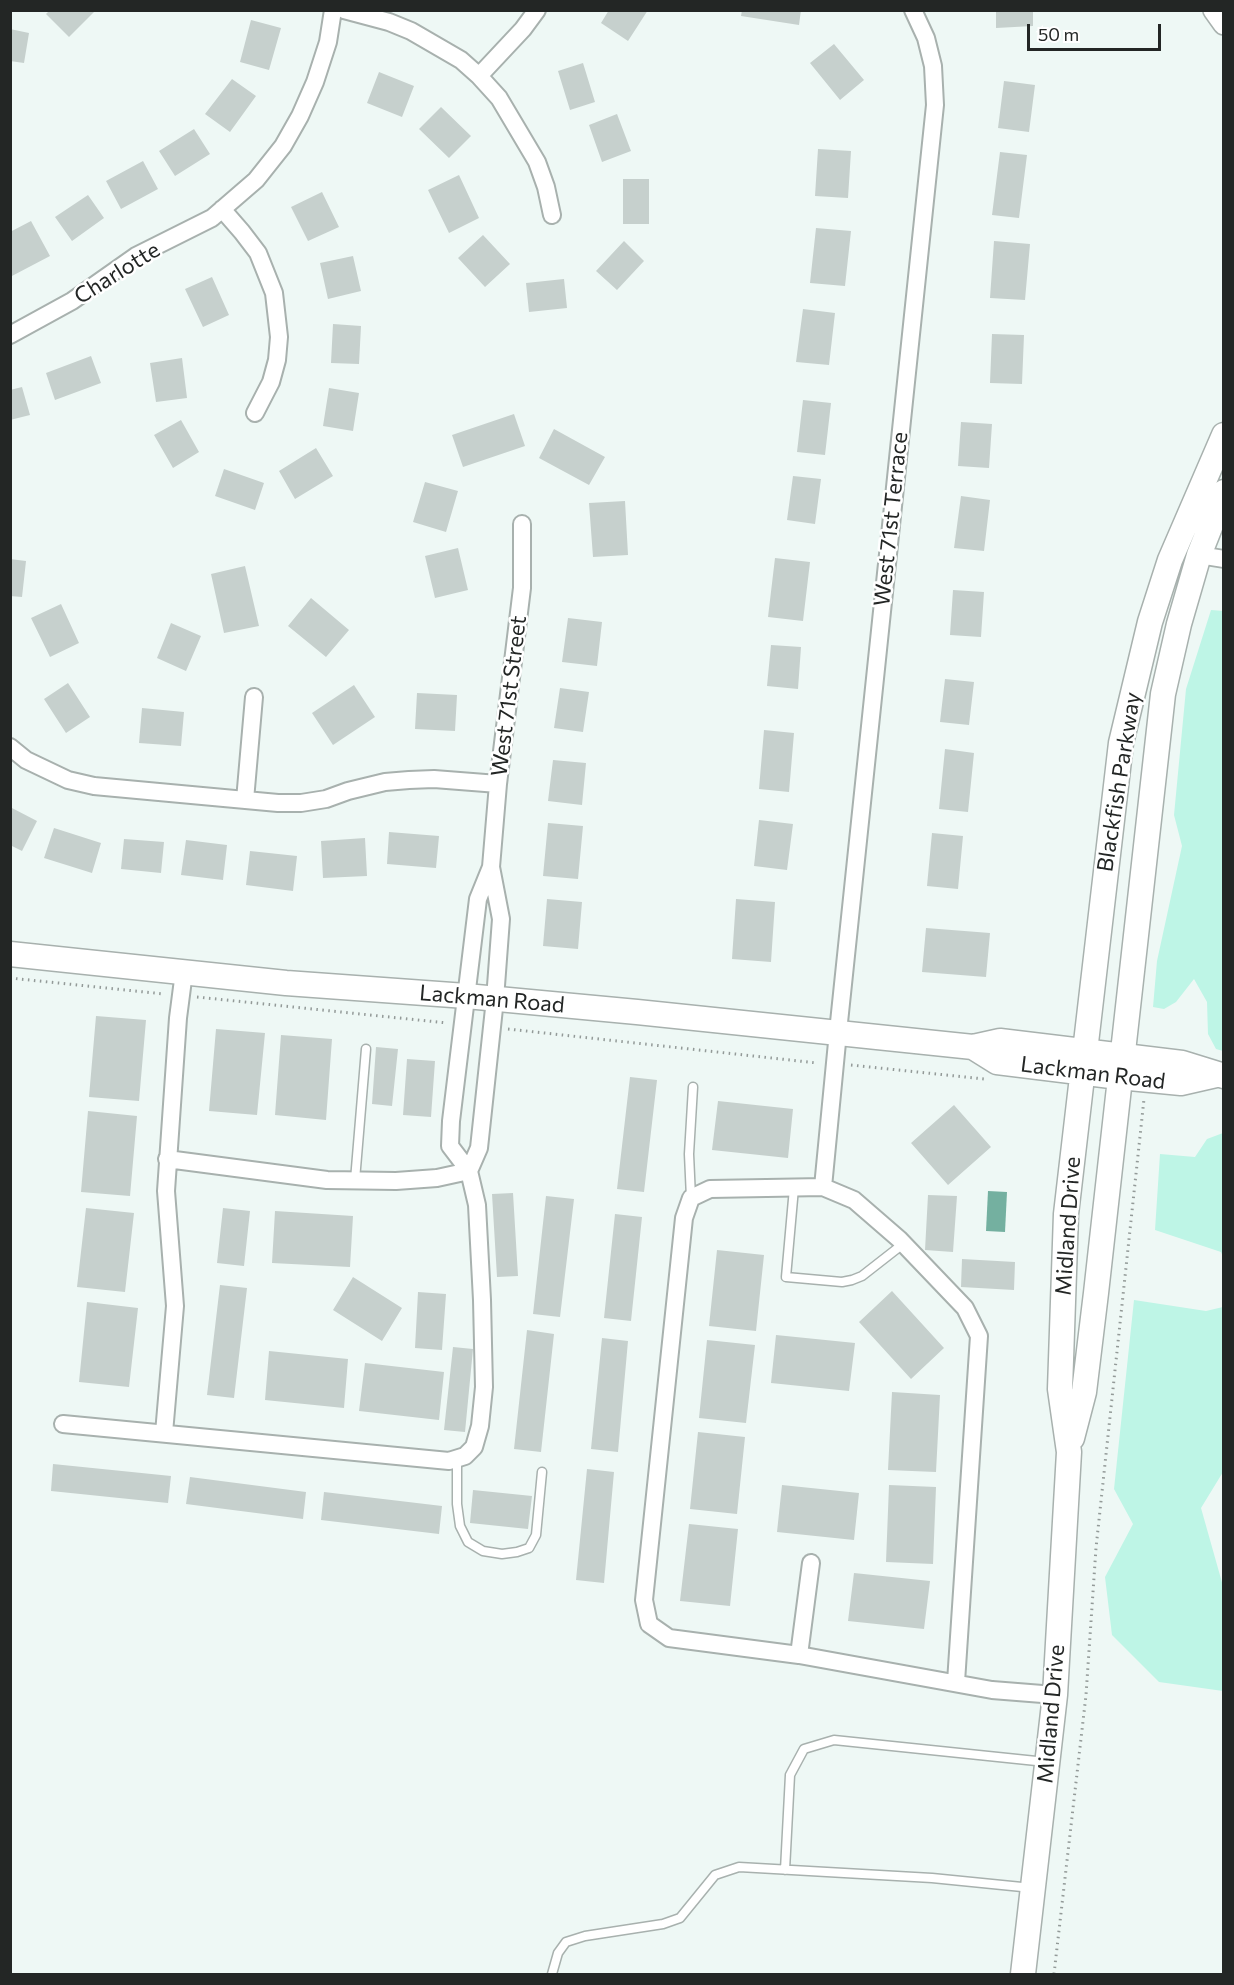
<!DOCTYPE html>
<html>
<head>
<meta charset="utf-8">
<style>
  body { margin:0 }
  #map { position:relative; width:1234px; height:1985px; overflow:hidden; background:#eef8f5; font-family:Commissioner,sans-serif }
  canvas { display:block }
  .frame { position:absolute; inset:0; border:12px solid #232625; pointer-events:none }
  .scale { position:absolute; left:1027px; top:24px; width:134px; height:27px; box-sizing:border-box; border:3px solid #232625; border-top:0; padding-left:8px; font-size:18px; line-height:21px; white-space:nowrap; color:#232625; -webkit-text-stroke:4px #fff; paint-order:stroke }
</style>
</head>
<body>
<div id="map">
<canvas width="1234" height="1985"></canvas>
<div class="frame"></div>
<div class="scale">50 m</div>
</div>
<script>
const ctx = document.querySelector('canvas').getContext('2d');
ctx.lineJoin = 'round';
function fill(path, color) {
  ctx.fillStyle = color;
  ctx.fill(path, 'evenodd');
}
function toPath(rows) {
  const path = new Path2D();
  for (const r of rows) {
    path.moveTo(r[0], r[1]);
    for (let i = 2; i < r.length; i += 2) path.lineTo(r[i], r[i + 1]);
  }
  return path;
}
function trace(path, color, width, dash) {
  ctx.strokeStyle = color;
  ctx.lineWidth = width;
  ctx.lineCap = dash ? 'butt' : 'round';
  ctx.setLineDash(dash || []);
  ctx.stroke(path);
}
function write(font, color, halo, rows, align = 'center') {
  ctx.font = font + ' Commissioner,sans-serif';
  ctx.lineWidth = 5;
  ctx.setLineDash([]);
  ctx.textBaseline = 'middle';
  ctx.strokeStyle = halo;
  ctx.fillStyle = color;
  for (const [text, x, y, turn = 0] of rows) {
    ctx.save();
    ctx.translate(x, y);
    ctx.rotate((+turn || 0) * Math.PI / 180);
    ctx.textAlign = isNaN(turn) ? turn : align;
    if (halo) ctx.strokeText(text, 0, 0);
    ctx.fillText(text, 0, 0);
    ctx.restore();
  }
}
fill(toPath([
  [1211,610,1224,611,1223,1051,1216,1049,1208,1034,1207,1002,1194,979,1176,1002,1164,1009,1153,1007,1157,961,1182,846,1174,815,1186,689],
  [1223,1133,1224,1133,1223,1257,1221,1252,1155,1230,1160,1154,1195,1157,1207,1139],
  [1134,1300,1206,1311,1223,1307,1223,1472,1201,1508,1223,1586,1223,1691,1159,1682,1112,1635,1105,1577,1133,1524,1114,1489]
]), '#bef5e6');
fill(toPath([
  [988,1191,1007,1192,1005,1232,986,1231]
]), '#74b0a0');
fill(toPath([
  [50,10,96,10,69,37,46,14],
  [609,10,648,10,628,41,601,23],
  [742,10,801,10,799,25,741,16],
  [996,10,1033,10,1033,26,996,28],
  [251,20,281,28,269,70,240,62],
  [10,29,29,33,24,63,10,61],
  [834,44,864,80,840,100,810,63],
  [583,63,595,102,570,110,558,71],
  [379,72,414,86,402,117,367,103],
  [232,79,256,96,230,132,205,114],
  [1004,81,1035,85,1029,132,998,128],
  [441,107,471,136,449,158,419,129],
  [617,114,631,151,602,162,589,125],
  [194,129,210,154,175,176,159,151],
  [818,149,851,151,848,198,815,196],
  [1000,152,1027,155,1019,218,992,215],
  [143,161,158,189,121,209,106,181],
  [459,175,479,218,449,233,428,190],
  [623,179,649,179,649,224,623,224],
  [322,192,339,227,308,241,291,207],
  [88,195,104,218,72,241,55,217],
  [31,221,50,256,10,277,10,232],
  [816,228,851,231,845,286,810,283],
  [483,235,510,264,485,287,458,258],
  [624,241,644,261,617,290,596,271],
  [994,241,1030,244,1025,300,990,298],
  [353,256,361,291,328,299,320,263],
  [212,277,229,315,203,327,185,289],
  [564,279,567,308,529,312,526,283],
  [803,309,835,313,829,365,796,362],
  [333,324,361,326,359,364,331,363],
  [992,334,1024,335,1022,384,990,383],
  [91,356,101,383,55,400,46,373],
  [182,358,187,398,156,402,150,363],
  [22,387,30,415,10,420,10,390],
  [329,388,359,393,353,431,323,426],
  [803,400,831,403,825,455,797,452],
  [514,414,525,446,463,467,452,435],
  [181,420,199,452,173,468,154,435],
  [961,422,992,424,989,468,958,466],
  [554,429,605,457,589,485,539,458],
  [316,448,333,476,295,499,279,471],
  [224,469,264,483,255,510,215,496],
  [793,476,821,479,815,524,787,520],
  [425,482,458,491,446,532,413,522],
  [961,496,990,500,984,551,954,548],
  [625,501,628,555,593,557,589,503],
  [458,548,468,590,435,598,425,556],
  [775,558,810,562,803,621,768,617],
  [10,559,26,561,22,597,10,596],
  [245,566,259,626,224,633,211,574],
  [953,590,984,592,981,637,950,635],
  [311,598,349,630,326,657,288,626],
  [61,604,79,643,50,657,31,618],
  [568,618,602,622,597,666,562,662],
  [171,623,201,636,186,671,157,658],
  [771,645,801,647,798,689,767,686],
  [945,679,974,682,969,725,940,722],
  [68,683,90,717,66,733,44,699],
  [354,685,375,717,333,745,312,713],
  [560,688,589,692,583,732,554,728],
  [417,693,457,695,455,731,415,729],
  [142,708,184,712,181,746,139,743],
  [764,730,794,733,789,792,759,789],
  [945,749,974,753,968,812,939,809],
  [553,760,586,763,582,805,548,801],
  [10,807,37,821,22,851,10,845],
  [759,820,793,824,787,870,754,866],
  [548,823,583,826,578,879,543,876],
  [54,828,101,843,92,873,44,858],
  [389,832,439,836,436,868,387,864],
  [932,833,963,836,958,889,927,886],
  [365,838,367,876,323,878,321,841],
  [124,839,164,842,161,873,121,869],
  [186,840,227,845,223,880,181,875],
  [250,851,297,856,293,891,246,885],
  [547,899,582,902,578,949,543,946],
  [736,899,775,902,771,962,732,959],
  [926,928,990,933,986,977,922,972],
  [96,1016,146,1020,139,1101,89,1097],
  [216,1029,265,1033,257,1115,209,1111],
  [281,1035,332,1039,326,1120,275,1115],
  [376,1047,398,1049,392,1106,372,1104],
  [407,1059,435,1061,431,1117,403,1115],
  [630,1077,657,1080,644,1192,617,1189],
  [718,1101,793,1109,788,1158,712,1150],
  [954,1105,991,1147,948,1185,911,1143],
  [88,1111,137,1116,130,1196,81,1192],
  [513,1193,518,1276,497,1277,492,1194],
  [928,1195,957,1196,953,1252,925,1250],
  [546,1196,574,1199,560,1317,533,1314],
  [86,1208,134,1213,125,1292,77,1287],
  [223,1208,250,1211,244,1266,217,1263],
  [275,1211,353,1216,350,1267,272,1263],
  [615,1214,642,1217,631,1321,604,1318],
  [717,1250,764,1255,756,1331,709,1326],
  [962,1259,1015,1262,1014,1290,961,1287],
  [353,1277,402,1308,382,1341,333,1310],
  [220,1285,247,1288,234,1398,207,1395],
  [892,1291,944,1348,911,1379,859,1322],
  [418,1292,446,1294,442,1350,415,1348],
  [87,1302,138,1308,129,1387,79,1382],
  [527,1330,554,1334,541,1452,514,1449],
  [776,1335,855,1343,849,1391,771,1383],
  [602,1338,628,1341,618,1452,591,1449],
  [707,1340,755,1345,746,1423,699,1418],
  [453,1347,473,1349,465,1432,444,1430],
  [269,1351,348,1359,344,1408,265,1400],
  [365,1363,444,1372,439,1420,359,1411],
  [892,1392,940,1395,936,1472,888,1470],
  [698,1432,745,1437,737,1514,690,1509],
  [53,1464,171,1476,168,1503,51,1491],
  [587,1469,614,1472,604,1583,576,1580],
  [190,1477,306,1492,303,1519,186,1504],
  [782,1485,859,1493,854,1540,777,1532],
  [889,1485,936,1487,933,1564,886,1562],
  [473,1490,532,1496,528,1529,470,1523],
  [324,1492,442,1506,439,1534,321,1520],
  [689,1524,738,1529,730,1606,680,1601],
  [854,1573,930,1581,924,1629,848,1621]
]), '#c6d0cd');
const service = toPath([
  [355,1180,366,1049],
  [794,1188,786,1277,842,1282,852,1280,862,1276,903,1244],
  [691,1198,689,1154,693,1087],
  [457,1458,457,1504,460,1526,468,1542,483,1551,502,1554,517,1552,529,1548,536,1535,542,1472],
  [785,1870,790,1775,804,1749,834,1740,1046,1762],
  [552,1974,558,1953,566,1942,585,1936,663,1924,680,1918,715,1875,739,1867,932,1878,1032,1888]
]);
const minor = toPath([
  [344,10,389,22,411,31,461,60,479,76,499,98,537,162,546,187,552,215],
  [479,76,523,29,537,10],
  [222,209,242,232,258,253,274,293,279,337,277,360,271,382,255,413],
  [10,335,72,301,136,256,212,218,256,180,283,146,300,116,315,82,328,42,333,10],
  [1199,555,1224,559],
  [10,747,26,760,68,780,94,786,278,803,301,803,326,799,348,791,385,782,409,780,434,779,498,784],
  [245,800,254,697],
  [167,1159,327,1180,396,1181,437,1178,469,1171],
  [469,1171,479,1148,495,999,501,919,491,867,498,784,522,588,522,524],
  [823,1187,838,1032,935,105,933,66,926,38,913,10],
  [63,1424,449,1461,465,1456,474,1447,480,1426,484,1387,482,1300,477,1205,469,1171,450,1146,451,1121,478,899,491,867],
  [164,1433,175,1306,166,1191,178,1018,184,972],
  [799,1655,811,1563],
  [956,1682,979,1336,965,1308,899,1239,854,1200,823,1187,710,1189,691,1198,684,1218,644,1600,649,1624,669,1638,799,1655,992,1690,1055,1695]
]);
const tertiary = toPath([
  [1214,10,1224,24]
]);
const secondary = toPath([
  [10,954,286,983,466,996,637,1012,973,1047,1000,1041,1182,1063,1224,1076],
  [973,1047,997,1062,1119,1077,1181,1083,1216,1075],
  [1072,1438,1084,1392,1096,1293,1163,694,1179,624,1199,555,1224,492],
  [1023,1974,1055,1695,1069,1452,1060,1389,1066,1214,1121,743,1150,622,1170,560,1224,435]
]);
trace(service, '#a8b1ae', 11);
trace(minor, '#a8b1ae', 20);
trace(tertiary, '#a8b1ae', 24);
trace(secondary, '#a8b1ae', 27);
trace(toPath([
  [10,978,164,994],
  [197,997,447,1023],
  [508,1029,817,1063],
  [851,1065,984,1079],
  [1054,1974,1086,1695,1096,1548,1144,1099]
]), '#939a98', 3, [1.5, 4.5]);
trace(service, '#fff', 8);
trace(minor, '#fff', 16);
trace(tertiary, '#fff', 21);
trace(secondary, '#fff', 24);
write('22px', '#232625', '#fff', [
  ["Charlotte",117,273,-32],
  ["West 71st Terrace",891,519,-84],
  ["West 71st Street",509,696,-83],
  ["Blackfish Parkway",1119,782,-81],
  ["Lackman Road",492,999,5],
  ["Lackman Road",1093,1073,7],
  ["Midland Drive",1068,1226,-86],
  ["Midland Drive",1051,1714,-85]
]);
</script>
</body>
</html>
